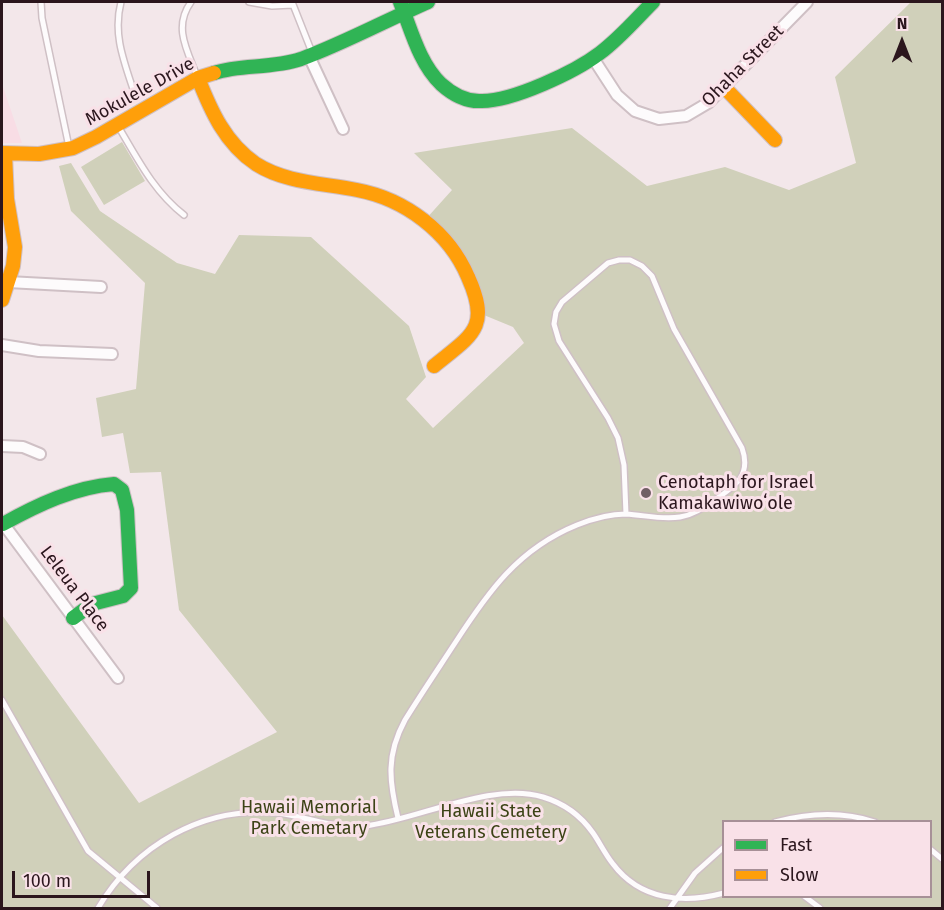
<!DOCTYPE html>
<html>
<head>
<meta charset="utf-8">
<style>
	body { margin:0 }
	#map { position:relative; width:944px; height:910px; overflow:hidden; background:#f3e7ea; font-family:"Fira Sans",sans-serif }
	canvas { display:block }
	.frame { position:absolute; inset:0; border:3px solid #2b161d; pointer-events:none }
	.legend { position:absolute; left:722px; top:820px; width:210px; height:78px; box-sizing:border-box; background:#f9e1e8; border:2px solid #a79097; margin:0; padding:8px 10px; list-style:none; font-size:18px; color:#2b161d }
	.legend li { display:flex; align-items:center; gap:12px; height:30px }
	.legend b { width:30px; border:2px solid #a79097 }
	.north { position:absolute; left:872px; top:12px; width:60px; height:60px; -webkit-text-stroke:4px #f9e1e8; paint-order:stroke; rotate:0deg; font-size:16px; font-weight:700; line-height:24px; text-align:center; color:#2b161d }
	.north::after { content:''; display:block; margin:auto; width:21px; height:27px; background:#2b161d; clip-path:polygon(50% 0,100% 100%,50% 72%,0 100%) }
	.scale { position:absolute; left:12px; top:871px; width:138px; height:27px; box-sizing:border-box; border:3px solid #2b161d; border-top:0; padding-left:8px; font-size:18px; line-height:21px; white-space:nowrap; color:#2b161d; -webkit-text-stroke:4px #f9e1e8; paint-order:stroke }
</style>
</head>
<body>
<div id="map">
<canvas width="944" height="910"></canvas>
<div class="frame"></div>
<ul class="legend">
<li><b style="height:8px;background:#30b455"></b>Fast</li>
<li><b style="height:8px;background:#ff9f0a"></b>Slow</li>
</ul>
<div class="north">N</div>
<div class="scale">100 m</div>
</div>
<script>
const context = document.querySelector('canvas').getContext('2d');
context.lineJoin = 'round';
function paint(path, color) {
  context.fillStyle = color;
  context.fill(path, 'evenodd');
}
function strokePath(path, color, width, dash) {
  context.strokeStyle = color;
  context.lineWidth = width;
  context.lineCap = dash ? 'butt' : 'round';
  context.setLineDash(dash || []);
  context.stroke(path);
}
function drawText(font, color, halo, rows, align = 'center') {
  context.font = font + ' "Fira Sans",sans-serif';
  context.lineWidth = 6;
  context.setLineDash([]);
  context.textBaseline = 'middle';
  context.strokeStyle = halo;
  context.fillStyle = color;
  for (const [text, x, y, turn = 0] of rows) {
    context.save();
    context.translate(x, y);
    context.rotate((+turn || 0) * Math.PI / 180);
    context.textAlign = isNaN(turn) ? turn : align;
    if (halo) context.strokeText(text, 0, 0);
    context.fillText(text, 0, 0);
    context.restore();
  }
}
const built = new Path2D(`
	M2,84L22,143H2Z`);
const green = new Path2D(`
	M911,2H942V908H2V615L139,803L277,732L179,610L161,472L130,473L123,433L102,437L96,398L136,389L145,283L71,211L59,166L71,163L100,211L177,263L215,274L239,235L311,237L409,326L426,377L406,399L433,428L524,343L513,327L479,313L454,246L425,220L452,190L414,153L572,128L647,186L725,167L789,190L856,163L835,77ZM724,822H930V896H724Z
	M122,142L145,181L104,205L81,167Z`);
const lane = new Path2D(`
	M41,2L42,18L69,147
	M121,2C113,33 123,59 133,89
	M191,2C173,27 187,50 197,76
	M249,2L272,6L293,5
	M292,2L311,50
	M118,126C137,158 154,192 184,215
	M2,700L88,851L157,908
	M398,818C389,781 386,755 405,720C421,694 438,669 455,643C488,592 518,549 577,525C592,519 609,514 626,514C644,515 662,520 680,517C693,515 703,508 713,501C734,487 752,476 742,448L674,329L652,276L642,266L630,260H619L608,263L562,302L556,312L554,324L559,341L608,418L618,438L624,465L626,514
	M775,822C808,813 842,811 875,822
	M930,849L942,859
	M804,896L820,908
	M98,908C135,846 202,806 276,813C307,816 334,830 365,826C418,820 491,781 543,797C563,803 581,816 593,833C600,843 605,854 613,864C640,900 683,904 724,893
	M670,908L695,873L724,847`);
const street = new Path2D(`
	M309,56L343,129
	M593,58L617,95L635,111L659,119L686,116L708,103L807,2
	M8,282L101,287
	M2,345L39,351L112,354
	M2,446L23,447L40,454
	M2,522L118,678`);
const fast = new Path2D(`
	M400,2C411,29 419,63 441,84C452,94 467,102 482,101C513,101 575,72 600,53C620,38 636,19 653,2
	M214,73C241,64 271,69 301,59C342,44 387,20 428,2
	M3,524C37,505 75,487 114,484L122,490L127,510L131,588L123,596L92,604L73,618`);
const slow = new Path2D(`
	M198,78C211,111 225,143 256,164C286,183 323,183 357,190C405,199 449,232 468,277C491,328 472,335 434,366
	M724,87L775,140
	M2,153L39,154L73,148L96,137L198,78L214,73
	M2,300L13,266L15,247L7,199L5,154`);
const markers = [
	[646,493,6,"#715f65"]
];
const streetNames = [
	["Ohaha Street",743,66,-45],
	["Mokulele Drive",140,92,-29],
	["Leleua Place",74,589,53]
];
const poiNames = [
	["Cenotaph for Israel",658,483],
	["Kamakawiwoʻole",658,504]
];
const parkNames = [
	["Hawaii Memorial",309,808],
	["Park Cemetary",309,829],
	["Hawaii State",491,812],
	["Veterans Cemetery",491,833]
];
paint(built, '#f8dde5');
paint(green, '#d0d0ba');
strokePath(lane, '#cfc0c5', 8);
strokePath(street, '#cfc0c5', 14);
strokePath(fast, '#cfc0c5', 16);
strokePath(slow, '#cfc0c5', 16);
strokePath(lane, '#fdfbfc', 5);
strokePath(street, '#fdfbfc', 10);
strokePath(fast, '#30b455', 14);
strokePath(slow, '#ff9f0a', 14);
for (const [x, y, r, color] of markers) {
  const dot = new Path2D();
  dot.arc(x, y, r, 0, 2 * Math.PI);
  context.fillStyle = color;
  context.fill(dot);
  strokePath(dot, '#f9e1e8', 2);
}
drawText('18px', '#2b161d', '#f9e1e8', streetNames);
drawText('18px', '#2b161d', '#f9e1e8', poiNames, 'left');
drawText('18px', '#3c4316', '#f9e1e8', parkNames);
</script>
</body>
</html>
